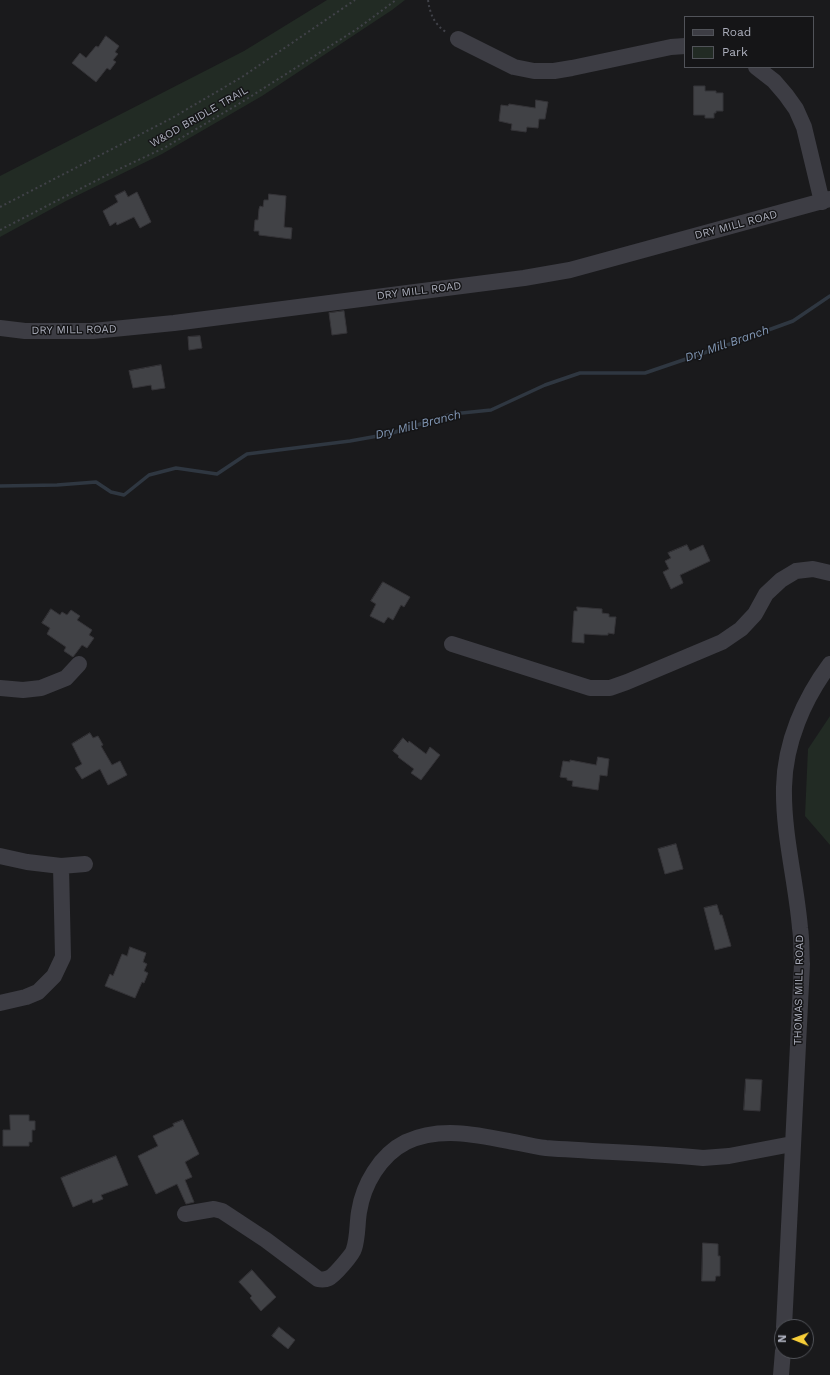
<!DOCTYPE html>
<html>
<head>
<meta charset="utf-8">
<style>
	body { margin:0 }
	#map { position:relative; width:830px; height:1375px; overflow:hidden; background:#1a1a1c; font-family:"Work Sans",sans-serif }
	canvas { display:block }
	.legend { position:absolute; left:684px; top:16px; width:130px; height:52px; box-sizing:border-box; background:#151517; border:1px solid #515359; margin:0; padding:5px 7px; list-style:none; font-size:12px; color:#acafbc }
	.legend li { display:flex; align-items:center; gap:8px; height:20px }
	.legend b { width:20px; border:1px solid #515359 }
	.north { position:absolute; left:774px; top:1319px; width:40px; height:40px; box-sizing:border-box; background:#151517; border:1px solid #515359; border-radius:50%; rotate:271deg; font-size:11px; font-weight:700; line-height:16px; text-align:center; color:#acafbc }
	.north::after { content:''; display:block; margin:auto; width:14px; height:18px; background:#f7ce38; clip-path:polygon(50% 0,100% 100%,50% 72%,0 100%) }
</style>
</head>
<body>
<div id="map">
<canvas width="830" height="1375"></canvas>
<ul class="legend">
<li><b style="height:5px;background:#3d3d44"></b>Road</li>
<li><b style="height:11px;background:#222b24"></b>Park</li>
</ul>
<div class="north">N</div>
</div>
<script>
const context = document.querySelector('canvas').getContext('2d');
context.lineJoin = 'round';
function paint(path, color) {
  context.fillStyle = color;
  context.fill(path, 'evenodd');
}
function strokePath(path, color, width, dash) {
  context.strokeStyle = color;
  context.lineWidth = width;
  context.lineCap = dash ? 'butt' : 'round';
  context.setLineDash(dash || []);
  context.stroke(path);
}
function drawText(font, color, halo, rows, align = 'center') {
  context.font = font + ' "Work Sans",sans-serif';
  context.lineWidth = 3;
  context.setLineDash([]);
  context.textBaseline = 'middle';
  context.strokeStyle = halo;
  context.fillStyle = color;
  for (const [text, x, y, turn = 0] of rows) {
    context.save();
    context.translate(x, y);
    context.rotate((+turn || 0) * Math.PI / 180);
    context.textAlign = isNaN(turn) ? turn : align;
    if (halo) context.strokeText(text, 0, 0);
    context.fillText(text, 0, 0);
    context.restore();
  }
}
const green = new Path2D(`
	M327,0H405L392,10L262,96L162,154L66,201L0,237V176L244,51Z
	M830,716V845L805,816L808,749Z`);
const stream = new Path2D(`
	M0,486L57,485L96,482L111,492L124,495L149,475L176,468L217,474L247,454L350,441L389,434L452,414L491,410L545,385L580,373H645L730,344L793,321L830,296`);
const building = new Path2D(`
	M106,36L119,46L115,52L118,54L113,60L116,62L110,70L107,68L96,82L72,63L80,53L86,58L96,46L98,47Z
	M694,86H705V91H716V93H723V111H716V113H714V118H705V115H694Z
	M536,100L548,102L545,119H539L538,128L527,127L526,132L511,130L512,124L499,121L501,105L508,106L509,104L535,108Z
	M125,191L128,197L137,192L151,222L140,228L134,217L117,225L116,222L110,226L103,211L118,202L115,196Z
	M269,194L286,196L284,227L292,228L291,239L259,235V231H254L255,220H258L259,209L260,206L263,207L264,200H268Z
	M344,311L347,333L332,335L329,313Z
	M200,336L202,348L189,350L188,337Z
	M161,365L165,388L152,390L151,385L133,388L129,371Z
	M687,545L690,551L703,545L710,561L680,575L683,583L671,589L663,572L669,569L665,561L671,558L668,553Z
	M383,582L410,597L404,607L401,605L393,620L388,617L384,623L370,616L376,604L371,601Z
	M577,607L602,609V613L609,614V617H616L614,634L608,633V635H601L584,634V643L572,642L574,611H577Z
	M51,609L60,615L62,612L67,615L71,610L80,616L77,620L92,630L89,635L94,638L87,648L82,645L73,657L64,651L66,647L47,634L50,628L42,623Z
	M90,733L93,738L98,736L103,745L101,746L112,765L120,761L127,775L108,785L100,769L82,779L75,768L82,764L72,744Z
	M403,738L408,743L409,741L426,754L430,747L440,755L421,780L411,773L414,769L398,757L399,756L393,751Z
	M598,757L609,759L607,776L600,775L598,790L572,786L573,781L567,780V778L560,777L563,761L570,762V760L596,765Z
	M676,844L683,869L665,874L658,849Z
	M717,905L720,915H722L731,946L715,950L704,908Z
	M130,947L146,953L143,962L147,964L144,971L148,973L144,983L142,982L135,998L105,986L110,974L113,976L122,954L127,956Z
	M746,1079L762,1080L760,1111L744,1110Z
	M10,1115H29V1121H35V1130H32V1142H29V1146H3V1130H10Z
	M183,1120L199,1154L185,1162L192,1177L185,1180L194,1202L186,1204L177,1184L156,1194L138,1156L158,1146L153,1136L174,1126L173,1124Z
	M116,1156L128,1185L101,1195L103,1199L93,1203L92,1199L73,1207L61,1178Z
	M703,1243L718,1244V1256H720V1276H716L715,1281H702Z
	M252,1270L276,1297L261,1311L250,1298L252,1296L239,1282Z
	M279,1327L295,1340L288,1349L272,1336Z`);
const path = new Path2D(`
	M428,0C430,14 434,24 446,32
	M0,207L172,118L242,77L355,0
	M0,230L115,171L164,148L242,102L357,29L396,0`);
const minor = new Path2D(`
	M458,39L514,67L534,71H554L572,68L671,47L685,46
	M756,67L774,81L786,95L796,109L804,127L822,202
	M0,328L25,331H93L174,323L524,278L570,270L830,199
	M452,644L590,688H610L627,682L722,642L741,629L755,614L766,594L781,580L796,571L813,569L830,573
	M0,688L23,690L41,688L66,678L79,664
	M0,856L27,862L61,866L85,864
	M0,1003L26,997L38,992L54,976L63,957L61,866
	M185,1214L214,1209L222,1211L266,1240L318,1279C322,1280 325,1280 329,1278C334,1276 353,1254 354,1249C358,1237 357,1224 359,1212C363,1185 380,1155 406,1142C442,1125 483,1136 519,1143C528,1145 537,1147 546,1148C599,1152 651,1153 703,1158L729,1156L792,1144
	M784,1327L802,964C801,952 802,940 800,928C796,881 783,834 784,787C785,742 804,699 830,664
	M781,1375L783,1351`);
const streetNames = [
	["W&OD BRIDLE TRAIL",199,117,-30],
	["DRY MILL ROAD",736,225,-15],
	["DRY MILL ROAD",419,291,-7],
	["DRY MILL ROAD",74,330,-1],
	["THOMAS MILL ROAD",799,990,-89]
];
const waterNames = [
	["Dry Mill Branch",727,344,-19],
	["Dry Mill Branch",418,425,-14]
];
paint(green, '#222b24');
strokePath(stream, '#2f3741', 3.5);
paint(building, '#414246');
strokePath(building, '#353438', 1);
strokePath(path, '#414249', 2, [2, 3]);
strokePath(minor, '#3d3d44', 16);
drawText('11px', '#acafbc', '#151517', streetNames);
drawText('italic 12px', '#8399b7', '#151517', waterNames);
</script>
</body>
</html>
